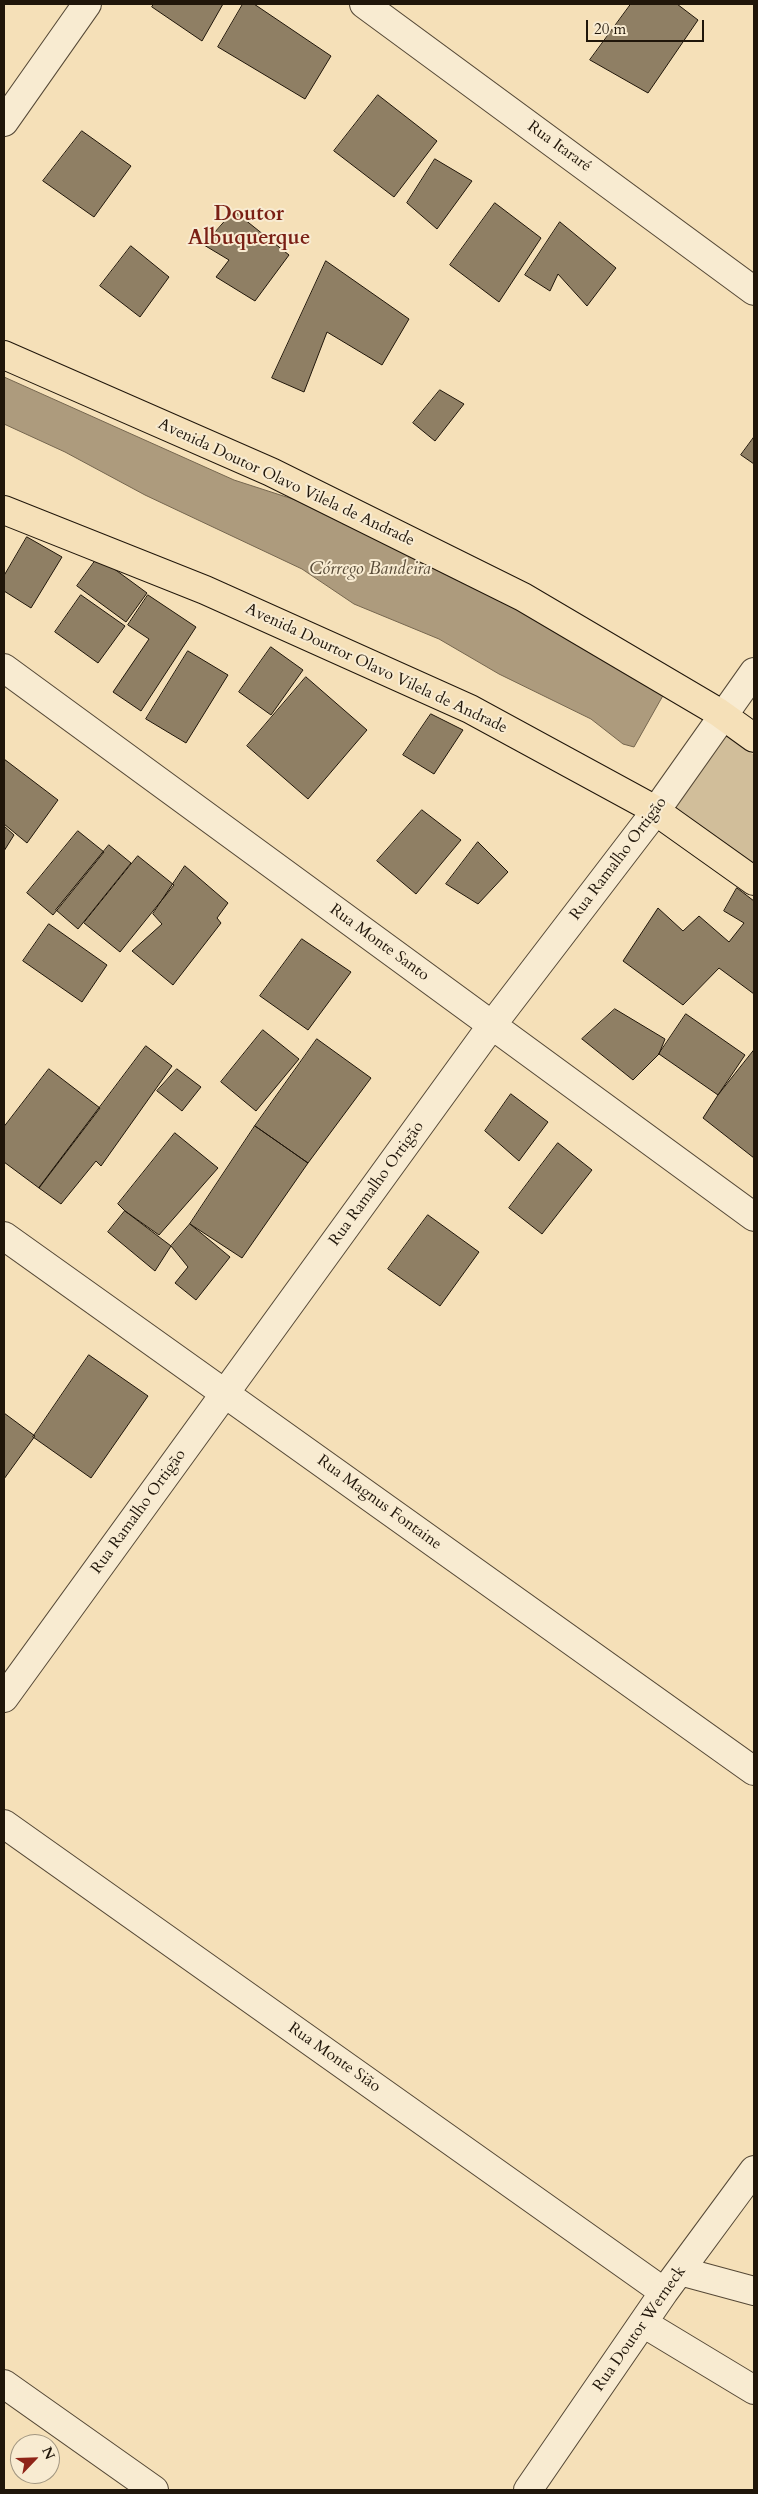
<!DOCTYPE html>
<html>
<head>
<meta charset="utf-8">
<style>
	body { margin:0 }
	#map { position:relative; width:758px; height:2494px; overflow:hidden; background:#f5e0b8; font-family:Cardo,serif }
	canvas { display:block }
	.frame { position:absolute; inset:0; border:5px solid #20160a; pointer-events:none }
	.north { position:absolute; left:10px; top:2434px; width:50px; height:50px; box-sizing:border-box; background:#f8ebd1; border:1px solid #a29681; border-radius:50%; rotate:66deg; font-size:14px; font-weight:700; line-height:20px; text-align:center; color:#20160a }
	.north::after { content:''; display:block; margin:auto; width:18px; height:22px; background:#8f2418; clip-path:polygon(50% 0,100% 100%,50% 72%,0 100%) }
	.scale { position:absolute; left:586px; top:20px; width:118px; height:22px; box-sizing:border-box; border:2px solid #20160a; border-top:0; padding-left:6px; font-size:15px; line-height:18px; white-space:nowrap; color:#20160a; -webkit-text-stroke:4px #f8ebd1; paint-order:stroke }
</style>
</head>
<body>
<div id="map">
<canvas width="758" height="2494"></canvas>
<div class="frame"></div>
<div class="north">N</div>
<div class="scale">20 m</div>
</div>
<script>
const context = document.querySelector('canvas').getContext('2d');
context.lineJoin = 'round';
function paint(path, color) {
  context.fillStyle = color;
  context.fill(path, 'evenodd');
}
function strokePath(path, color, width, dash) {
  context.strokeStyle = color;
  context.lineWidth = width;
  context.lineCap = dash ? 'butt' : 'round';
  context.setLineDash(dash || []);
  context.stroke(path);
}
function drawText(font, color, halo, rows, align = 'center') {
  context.font = font + ' Cardo,serif';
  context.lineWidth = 4;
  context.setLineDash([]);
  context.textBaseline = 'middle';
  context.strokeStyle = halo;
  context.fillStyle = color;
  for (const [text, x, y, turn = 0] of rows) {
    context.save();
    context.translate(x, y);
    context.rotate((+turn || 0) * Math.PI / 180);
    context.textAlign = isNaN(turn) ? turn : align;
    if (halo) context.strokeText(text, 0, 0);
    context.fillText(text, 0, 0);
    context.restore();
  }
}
const green = new Path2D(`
	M721,732L754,755V866L666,809Z`);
const water = new Path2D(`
	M4,377L234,480L339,514L507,600L665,692L634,747L623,744L591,719L499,674L439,639L354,604L302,569L145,495L65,452L4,424Z`);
const building = new Path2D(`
	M154,4H223L202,41L152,7Z
	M243,4H254L331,56L305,99L218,47Z
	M631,4H677L698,20L648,93L590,60Z
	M378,95L437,141L394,197L334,151Z
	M82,131L131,166L94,217L43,181Z
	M435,159L472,181L437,229L407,203Z
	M495,203L541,238L499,302L450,265Z
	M234,211L289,255L255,301L216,277L229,260L204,245Z
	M560,222L616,268L587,306L558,274L550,291L525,275Z
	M131,246L169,277L140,317L100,286Z
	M326,261L409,319L382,365L327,332L304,392L272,378Z
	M440,390L464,404L435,441L413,423Z
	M754,437V464L741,455Z
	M27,537L62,557L31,608L4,591V576Z
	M98,557L147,593L126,622L77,586Z
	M81,595L125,626L98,663L55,632Z
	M148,595L196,627L141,711L113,692L149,639L128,625Z
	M271,647L303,670L271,715L239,692Z
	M188,651L228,675L186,743L146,719Z
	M306,677L367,730L308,799L247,746Z
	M431,714L463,730L434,774L403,755Z
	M4,759L58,800L27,843L4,824Z
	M422,810L461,840L416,894L377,861Z
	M4,826L14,835L4,851Z
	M78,831L104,852L53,915L27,893Z
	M478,842L508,872L478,904L446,884Z
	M109,845L131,863L78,929L56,910Z
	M138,856L174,885L120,952L84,923Z
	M185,866L228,903L217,918L221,923L173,985L132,951L162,924L153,914Z
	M737,888L754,901V994L719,968L683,1005L623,961L658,908L683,931L699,916L729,942L744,923L724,911Z
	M49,924L107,965L82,1002L23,961Z
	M302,939L351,972L308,1030L260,996Z
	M615,1009L665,1039L659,1054L633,1080L582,1039Z
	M686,1014L745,1055L718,1095L659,1054Z
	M263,1030L299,1059L256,1111L221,1082Z
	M317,1039L371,1078L308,1163L255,1126Z
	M146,1046L172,1066L101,1166L96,1161L61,1204L39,1188Z
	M754,1050V1158L703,1118L718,1095Z
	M49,1069L100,1108L39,1188L4,1162V1127Z
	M177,1069L201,1087L182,1111L157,1091Z
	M511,1094L548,1122L519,1161L485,1131Z
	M255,1126L308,1163L242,1258L190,1224Z
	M175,1133L218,1168L159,1235L125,1211L118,1204Z
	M558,1143L592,1170L542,1234L509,1208Z
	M125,1211L171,1246L155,1271L108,1232Z
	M428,1215L479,1252L440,1306L388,1269Z
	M190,1224L230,1257L196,1300L175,1283L188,1267L171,1246Z
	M89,1355L148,1396L91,1478L33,1437Z
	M4,1413L35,1436L4,1479Z`);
const minor = new Path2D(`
	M364,4L754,291
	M4,122L87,4
	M4,668L754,1217
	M4,1236L754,1771
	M4,1698L492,1025L655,812L754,672
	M4,1824L664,2292
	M680,2271L754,2291
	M643,2323L754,2390
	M4,2384L154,2490
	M528,2490L664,2292L754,2170`);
const major = new Path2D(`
	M4,355L271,472L523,597L718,712L754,738
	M4,510L205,590L470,709L650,807L754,881`);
const streetNames = [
	["Rua Itararé",559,147,36],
	["Avenida Doutor Olavo Vilela de Andrade",286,483,25],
	["Avenida Dourtor Olavo Vilela de Andrade",376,669,25],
	["Rua Ramalho Ortigão",619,859,-53],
	["Rua Monte Santo",379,943,36],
	["Rua Ramalho Ortigão",377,1184,-54],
	["Rua Magnus Fontaine",379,1503,36],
	["Rua Ramalho Ortigão",139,1512,-54],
	["Rua Monte Sião",334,2058,35],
	["Rua Doutor Werneck",640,2329,-55]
];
const waterNames = [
	["Córrego Bandeira",370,570]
];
const districtNames = [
	["Doutor",249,215],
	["Albuquerque",249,239]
];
paint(green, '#d1be9a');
paint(water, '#ad9b7d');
strokePath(water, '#75664f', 1);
paint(building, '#8f7f64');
strokePath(building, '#20160a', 1);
strokePath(minor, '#554836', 30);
strokePath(major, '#20160a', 30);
strokePath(minor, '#f8ebd1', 28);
strokePath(major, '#f5e0b8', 28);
drawText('16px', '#20160a', '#f8ebd1', streetNames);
drawText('italic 18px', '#584b38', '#f8ebd1', waterNames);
drawText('bold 21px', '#7a1f14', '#f8ebd1', districtNames);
</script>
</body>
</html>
